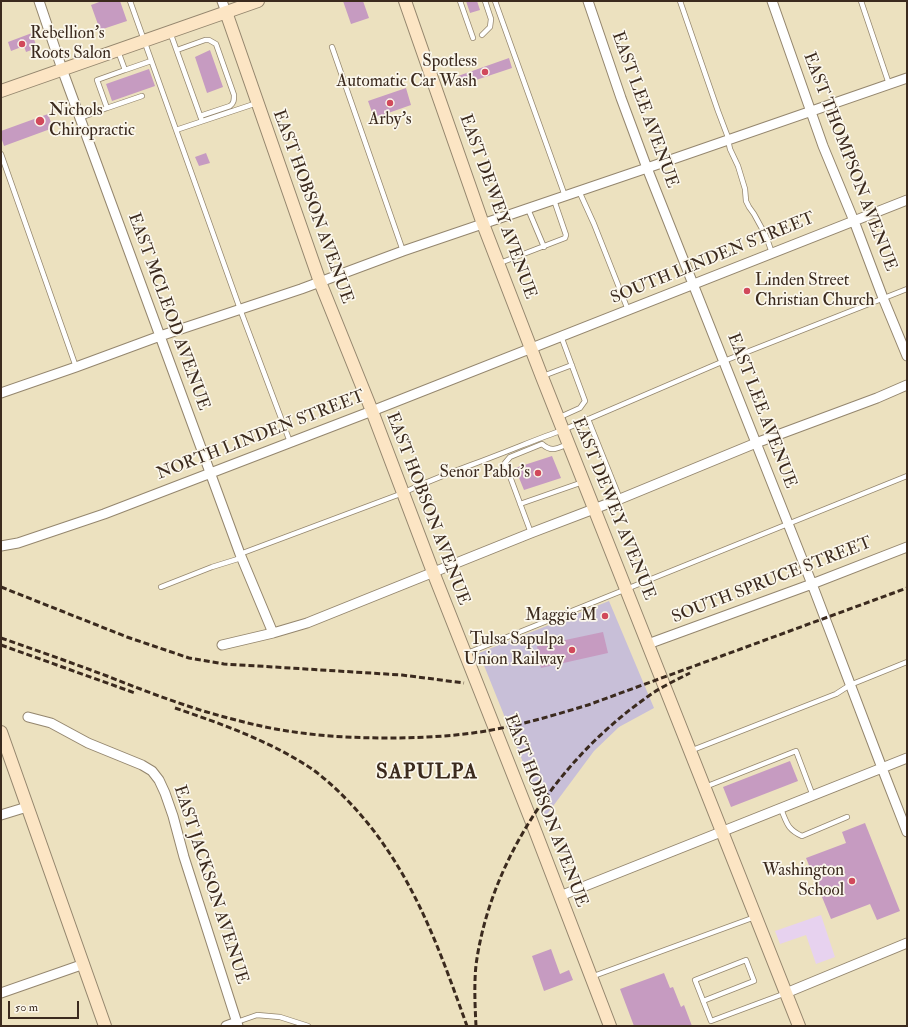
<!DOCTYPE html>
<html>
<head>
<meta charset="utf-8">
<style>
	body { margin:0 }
	#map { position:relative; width:908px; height:1027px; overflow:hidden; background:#ece1bf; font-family:"IM FELL Double Pica",serif }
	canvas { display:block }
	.frame { position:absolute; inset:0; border:2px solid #3b2a1e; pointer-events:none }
	.scale { position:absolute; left:8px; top:1001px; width:71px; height:18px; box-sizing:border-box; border:2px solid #3b2a1e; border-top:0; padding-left:5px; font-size:12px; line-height:14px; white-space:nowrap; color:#3b2a1e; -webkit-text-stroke:3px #fbf7ec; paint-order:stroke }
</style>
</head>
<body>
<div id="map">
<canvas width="908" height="1027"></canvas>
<div class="frame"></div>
<div class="scale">50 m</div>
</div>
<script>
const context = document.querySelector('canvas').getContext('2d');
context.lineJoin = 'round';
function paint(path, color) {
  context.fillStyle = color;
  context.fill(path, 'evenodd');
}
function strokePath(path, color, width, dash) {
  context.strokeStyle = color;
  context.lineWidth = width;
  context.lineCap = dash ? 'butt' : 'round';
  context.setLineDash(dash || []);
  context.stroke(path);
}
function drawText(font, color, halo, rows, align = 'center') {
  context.font = font + ' "IM FELL Double Pica",serif';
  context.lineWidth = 3.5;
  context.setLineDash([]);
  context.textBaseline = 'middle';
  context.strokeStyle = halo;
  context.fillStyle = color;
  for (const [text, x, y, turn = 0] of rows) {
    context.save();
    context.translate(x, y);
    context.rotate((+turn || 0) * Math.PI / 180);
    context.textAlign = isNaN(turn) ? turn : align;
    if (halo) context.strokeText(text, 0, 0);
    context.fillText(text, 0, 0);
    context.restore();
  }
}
const built = new Path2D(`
	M821,915L835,957L816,964L806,935L780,944L775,931Z`);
const industrial = new Path2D(`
	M609,601L654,708L619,727L594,751L545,817L479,653Z`);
const building = new Path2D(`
	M102,1H120L127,21L100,30L91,5Z
	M343,1H363L369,18L351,24Z
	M466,1H477L480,10L470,13Z
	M32,33L37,48L26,52L24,46L11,51L8,42Z
	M210,50L223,87L207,93L195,57Z
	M509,58L512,68L461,85L458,76Z
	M149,69L155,86L112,101L106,84Z
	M406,88L411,105L374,118L368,101Z
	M48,114L53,128L4,146L1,137V131Z
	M206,153L210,163L199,166L195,157Z
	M552,456L561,478L524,490L515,468Z
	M603,632L608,653L541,668L537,646Z
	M790,761L798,781L731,807L723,787Z
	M865,823L900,911L877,920L870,904L831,919L806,858L846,843L842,832Z
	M551,949L560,974L569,970L573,980L544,991L532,956Z
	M664,973L670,988L673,987L681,1007L684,1005L692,1026H634L620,989Z`);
const lane = new Path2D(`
	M130,1L240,309L290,442
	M460,1L473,38
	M495,1L565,196
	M680,1L718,111L729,140
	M861,1L889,84
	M170,32L202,121
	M482,35L490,27L491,19L485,1
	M332,47L403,251
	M177,50L205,40H209L216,44L234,95C234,100 234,103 230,106L200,116
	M125,70L151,61
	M107,108L142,96
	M80,118L107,108L97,80L125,70L118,51
	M176,130L257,103
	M728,140L730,149L738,166L745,189L746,201L749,207L754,214L766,236L772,253
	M1,154L76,367
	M579,191L594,224L628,310
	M528,209L544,247
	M500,263L565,238L566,235L554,200
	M543,376L572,365
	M560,417L580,408L585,401L561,336
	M588,419L620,499
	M520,504L583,482
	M531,533L505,463L510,457L542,444C552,453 558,448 568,444
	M240,554L403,493C434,478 467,467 500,454C521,446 542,437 563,430L724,361L907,289
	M161,587L212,567L241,558
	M465,654L907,476
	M690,751L836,694L850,685L907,662
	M705,787L796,751L813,796
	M781,809C787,823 787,829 802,836L847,817
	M591,977L755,917
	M703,1001L754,981L746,960L695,980L711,1021L786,993
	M237,1022L257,1015L280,1017L308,1026`);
const street = new Path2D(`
	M39,1L62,69L240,554L273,633
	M222,1L226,12
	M588,1L621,98L647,168L812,584L882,768L907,832
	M772,1L823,146L854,221L883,298L907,356
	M1,393L76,367L160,336L301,289L403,251L647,168L907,78
	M1,546L18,543L104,514L372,411L907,200
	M648,644L812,584L907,547
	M222,645L273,633L307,623L531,533L620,499L756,443L877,398L907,385
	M28,717L51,723L88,743L142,765L152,771L159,780L165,793L173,816L184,857L238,1026
	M1,815L27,807
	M560,896L907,758
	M1,993L84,964
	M786,993L907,943
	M226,1026L237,1022`);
const secondary = new Path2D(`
	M405,1L483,224L542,377L799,1026
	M226,12L320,282L372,411L433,572L531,820L610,1026
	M1,91L258,1
	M1,732L105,1026`);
const rail = new Path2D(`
	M1,587L127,637L189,658L224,664L258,666L402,675L464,683
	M1,638C36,650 72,663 107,676C150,693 194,710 240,721C289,734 337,738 388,738C424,738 461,736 497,729C528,723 558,714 588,705L907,588
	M1,645L135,693
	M175,708C222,724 270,741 312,769C334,785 353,805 370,826C418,887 441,954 467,1026
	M476,1026C475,1006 474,985 476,965C490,861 558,761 643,700C657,689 674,681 690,673`);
const markers = [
	[22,44,4,"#d1495b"],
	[485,72,4,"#d1495b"],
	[390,103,4,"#d1495b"],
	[40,121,5,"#d1495b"],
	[747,291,4,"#d1495b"],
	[538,473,4,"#d1495b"],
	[605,616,4,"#d1495b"],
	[572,650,4,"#d1495b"],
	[852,881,4,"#d1495b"]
];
const poiNames = [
	["Rebellion's",30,34,"left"],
	["Roots Salon",30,54,"left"],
	["Spotless",477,62],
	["Automatic Car Wash",477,82],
	["Nichols",49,111,"left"],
	["Chiropractic",49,131,"left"],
	["Arby's",390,120,"center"],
	["Linden Street",755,281,"left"],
	["Christian Church",755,301,"left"],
	["Senor Pablo's",530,473],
	["Maggie M",597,616],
	["Tulsa Sapulpa",564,640],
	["Union Railway",564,660],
	["Washington",844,871],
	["School",844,891]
];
const streetNames = [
	["EAST LEE AVENUE",644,110,70],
	["EAST THOMPSON AVENUE",849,162,69],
	["EAST HOBSON AVENUE",312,207,70],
	["EAST DEWEY AVENUE",497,207,70],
	["SOUTH LINDEN STREET",713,259,-22],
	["EAST MCLEOD AVENUE",168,312,70],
	["EAST LEE AVENUE",761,411,69],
	["NORTH LINDEN STREET",261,436,-21],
	["EAST HOBSON AVENUE",427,509,69],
	["EAST DEWEY AVENUE",613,509,68],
	["SOUTH SPRUCE STREET",772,581,-21],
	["EAST HOBSON AVENUE",545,811,69],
	["EAST JACKSON AVENUE",210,885,72]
];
const districtNames = [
	["SAPULPA",427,773]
];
paint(built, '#e7d2ef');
paint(industrial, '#c8bfd8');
paint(building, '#c69bc1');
strokePath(lane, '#94866e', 6);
strokePath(street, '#94866e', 11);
strokePath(secondary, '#94866e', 14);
strokePath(lane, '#fff', 4.5);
strokePath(street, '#fff', 9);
strokePath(secondary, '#fce5c4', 12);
strokePath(rail, '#3b2a1e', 3, [6, 3]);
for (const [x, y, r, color] of markers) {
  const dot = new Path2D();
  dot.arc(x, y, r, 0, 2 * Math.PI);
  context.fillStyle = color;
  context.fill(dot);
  strokePath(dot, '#fbf7ec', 1.5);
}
drawText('17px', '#3b2a1e', '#fbf7ec', poiNames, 'right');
drawText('17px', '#3b2a1e', '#fbf7ec', streetNames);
context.letterSpacing = '1px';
drawText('bold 21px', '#3b2a1e', '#fbf7ec', districtNames);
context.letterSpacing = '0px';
</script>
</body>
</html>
